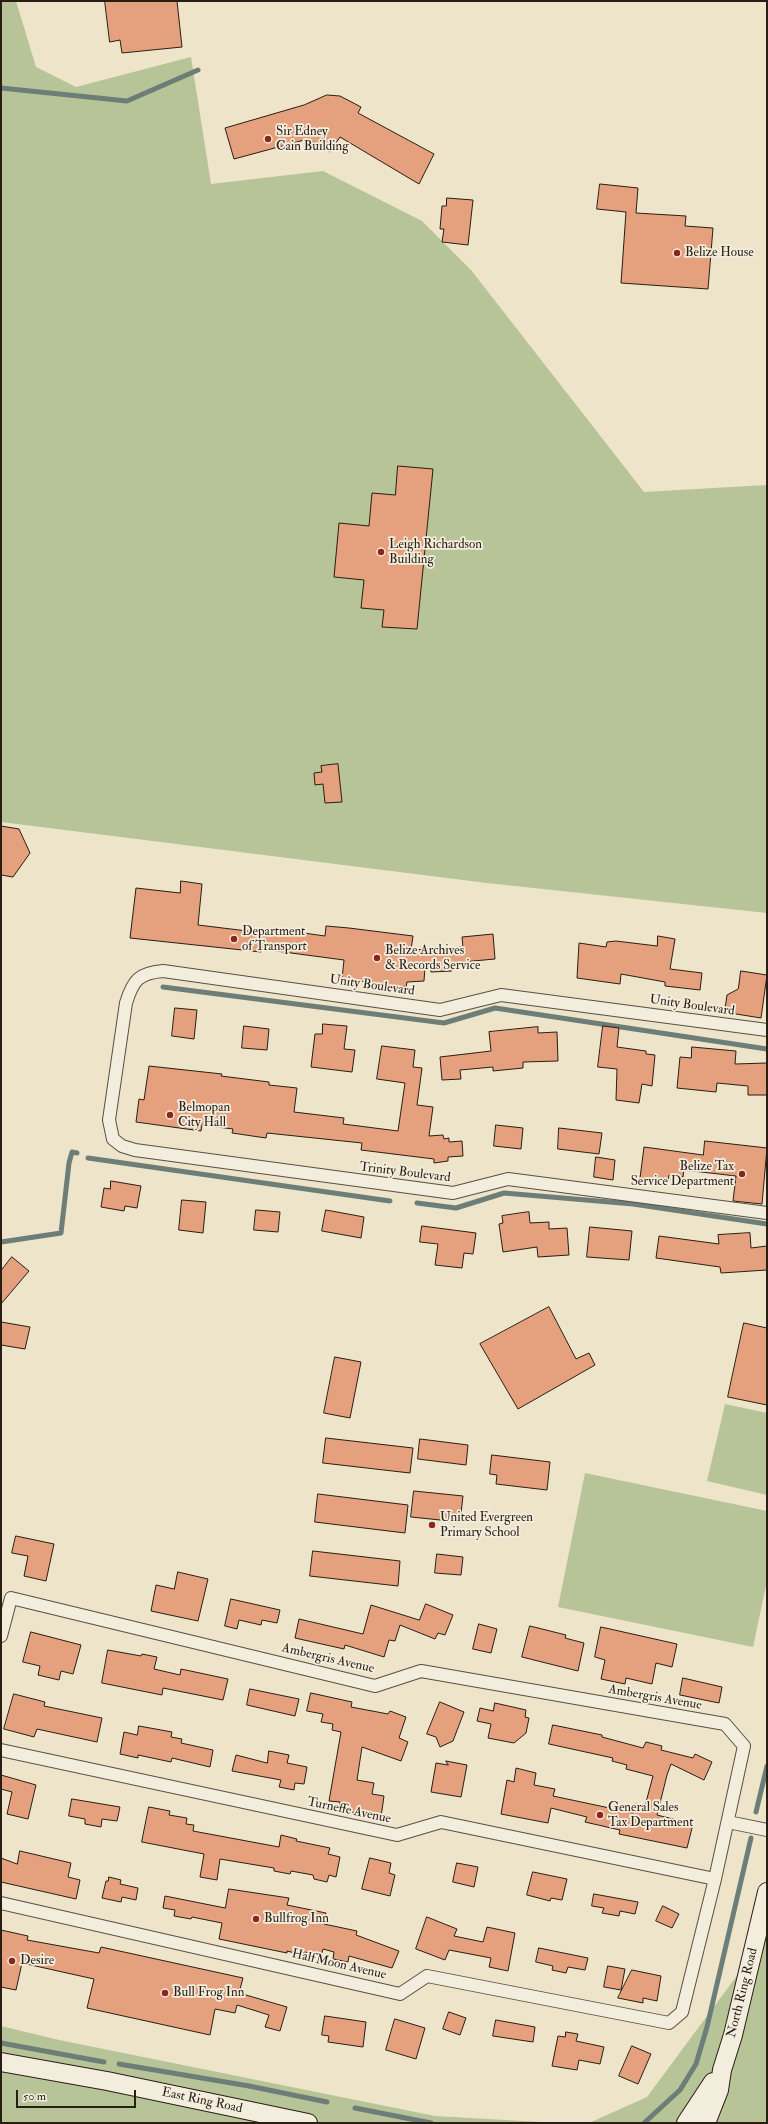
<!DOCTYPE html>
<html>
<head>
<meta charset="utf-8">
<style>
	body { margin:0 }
	#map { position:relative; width:768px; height:2124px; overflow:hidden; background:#ede4ca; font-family:"IM FELL Double Pica",serif }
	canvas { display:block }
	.frame { position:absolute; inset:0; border:2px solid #291d14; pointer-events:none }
	.scale { position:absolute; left:16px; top:2090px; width:120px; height:18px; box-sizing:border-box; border:2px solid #291d14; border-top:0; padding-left:5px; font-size:12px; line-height:14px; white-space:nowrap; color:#291d14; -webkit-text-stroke:3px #f3eddd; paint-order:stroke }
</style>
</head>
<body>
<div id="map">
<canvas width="768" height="2124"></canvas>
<div class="frame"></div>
<div class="scale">50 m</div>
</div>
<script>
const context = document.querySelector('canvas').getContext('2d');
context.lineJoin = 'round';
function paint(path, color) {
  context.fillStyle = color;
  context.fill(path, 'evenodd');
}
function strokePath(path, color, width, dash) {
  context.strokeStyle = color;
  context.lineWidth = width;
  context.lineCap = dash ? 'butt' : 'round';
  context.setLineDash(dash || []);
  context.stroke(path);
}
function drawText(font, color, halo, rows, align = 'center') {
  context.font = font + ' "IM FELL Double Pica",serif';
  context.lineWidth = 3.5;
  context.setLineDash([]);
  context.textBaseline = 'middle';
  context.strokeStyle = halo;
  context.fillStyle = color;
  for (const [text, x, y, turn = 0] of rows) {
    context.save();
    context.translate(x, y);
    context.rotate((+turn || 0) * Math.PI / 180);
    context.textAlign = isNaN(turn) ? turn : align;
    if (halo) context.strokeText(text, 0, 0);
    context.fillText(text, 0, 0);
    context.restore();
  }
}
const green = new Path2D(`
	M1,1H16L36,67L76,87L191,57L211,184L323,171L422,221L471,270L644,492L767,485V913L487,883L1,822Z
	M725,1404L767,1413V1495L707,1481Z
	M585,1473L767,1511V1581L753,1647L558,1607Z
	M767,1935V2123H589L647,2097Z
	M1,2026L59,2040L435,2116L559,2123H1Z`);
const stream = new Path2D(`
	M1,88L127,101L198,70
	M163,987L444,1023L495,1008L767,1049
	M88,1158L390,1201
	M417,1203L456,1208L504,1193L633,1204L767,1224
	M1,1242L61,1233L69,1163L72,1152L77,1153
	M756,1812L767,1766
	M1,2043L104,2062
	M119,2064L249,2086L327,2102
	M355,2108L431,2123
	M644,2123L680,2090L696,2064L707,2027L751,1838`);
const building = new Path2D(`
	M105,1H177L182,47L122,53L120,40L110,42Z
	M327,95L340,96L361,107L358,113L434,154L419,184L340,137L330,152L308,139L234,159L225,128L304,105Z
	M600,184L638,188L636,213L686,216L685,226L713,228L708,289L621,283L626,212L597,209Z
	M447,198L473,200L468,245L442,242L444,229H440L442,206H446Z
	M398,466L433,469L417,629L382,627L384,610L361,608L364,580L334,577L339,523L369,526L372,493L395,495Z
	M338,764L342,802L325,803L323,784L315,785L314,773L322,772L321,766Z
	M1,826L19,829L30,853L13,877L1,875Z
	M181,881L202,884L198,925L272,934L273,932L282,933V930L325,936L326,926L349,928L413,936L411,950L463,947L462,937L493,934L495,959L451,963L452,971L431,972L430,967H425L424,981L407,982L406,987L342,979L344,960L261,949V952L130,938L136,888L180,893Z
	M658,936L675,939L670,969L702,973L700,990L665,986V982L621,974L620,984L577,978L579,943L606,947L607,942L616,941L657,946Z
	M741,971L767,975L761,1018L730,1013L731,1010L725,1009L727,995L738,989Z
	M175,1008L197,1010L194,1039L172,1036Z
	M323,1024L347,1026L344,1049L355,1050L352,1072L311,1067L315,1034H322Z
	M244,1026L269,1029L267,1050L242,1048Z
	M603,1026L619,1028L617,1047L646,1051V1054L655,1055L652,1086L642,1084L639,1103L616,1100L617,1069L598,1067Z
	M538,1027V1033L557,1032L558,1061L523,1062V1068L493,1071V1067L460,1070L461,1079L442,1080L440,1057L491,1051L489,1032Z
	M382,1046L415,1050L413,1067L422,1068L417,1105L433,1107L429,1136L443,1135L444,1139L449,1138V1142L462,1141L463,1156L448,1157V1161L434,1163V1159L361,1150L362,1143L267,1133L266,1138L232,1133L233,1129L202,1125L201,1131L136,1122L139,1099L144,1100L149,1066L222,1074L221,1076L269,1082V1085L297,1088L294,1112L344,1118L343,1124L398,1131L405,1083L377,1079Z
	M692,1047L736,1051L735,1064L767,1063V1095H748V1086L717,1083L716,1092L677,1088L680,1057L691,1058Z
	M496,1125L523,1128L521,1149L494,1146Z
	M559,1128L602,1133L599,1154L558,1149Z
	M705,1141L767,1148L762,1204L733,1201L736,1176L684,1170L683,1177L669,1175L668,1182L640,1178L644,1147L703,1155Z
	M596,1157L615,1160L613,1180L594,1177Z
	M111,1181L141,1186L137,1208L125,1206L124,1211L101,1207L104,1188L110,1189Z
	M182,1200L206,1202L203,1233L179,1230Z
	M256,1210L280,1212L278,1232L254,1230Z
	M326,1210L364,1217L361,1238L322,1231Z
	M529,1212L530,1223L549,1222V1229L567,1228L569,1255L538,1257L537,1247L503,1252L499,1224L503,1223L502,1216Z
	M422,1226L476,1233L473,1254L464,1253L462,1268L435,1265L438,1244L420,1242Z
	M590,1227L632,1231L629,1260L587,1257Z
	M750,1233L751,1248L767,1246V1270L721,1273L720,1267L656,1258L659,1236L719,1244L718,1235Z
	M12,1257L29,1271L1,1304V1271Z
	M549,1307L576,1359L589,1353L595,1365L518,1409L480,1344Z
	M1,1322L30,1327L25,1349L1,1345Z
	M744,1323L767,1328V1405L728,1397Z
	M335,1357L361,1362L350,1418L324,1413Z
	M326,1438L413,1448L410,1473L323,1463Z
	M420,1439L468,1445L466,1465L418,1459Z
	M492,1455L550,1462L547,1490L496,1484L497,1475L490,1474Z
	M414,1491L463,1496L460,1522L411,1517Z
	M318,1494L408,1505L405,1533L315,1522Z
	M16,1536L54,1544L46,1581L24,1576L28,1556L12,1553Z
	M313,1551L400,1561L398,1586L310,1576Z
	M437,1554L463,1557L461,1575L435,1573Z
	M178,1572L208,1579L198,1621L151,1611L156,1585L174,1589Z
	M231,1599L280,1610L277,1623L262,1620L261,1625L239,1620L237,1629L225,1626Z
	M426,1604L453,1615L445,1635L438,1633L435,1639L400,1625L395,1641L389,1640L384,1657L345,1645L344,1649L295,1638L299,1619L363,1634L371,1605L419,1620Z
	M479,1624L497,1629L491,1653L473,1649Z
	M530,1626L566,1635L565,1638L584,1643L578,1671L522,1657Z
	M601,1627L677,1644L672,1667L656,1663L652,1684L626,1678L625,1684L601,1679L605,1660L595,1657Z
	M31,1632L81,1645L73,1674L61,1671L59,1680L38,1675L40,1666L23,1662Z
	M108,1650L141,1656L142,1654L157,1657L154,1669L180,1675L181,1669L228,1679L223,1700L163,1688L162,1695L102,1683Z
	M683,1678L722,1687L719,1703L680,1695Z
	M250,1689L299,1699L295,1716L247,1705Z
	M311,1693L352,1702L351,1707L388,1714L390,1711L406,1717L399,1738L408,1742L401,1761L362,1747L357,1780L374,1783L372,1794L384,1796L381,1817L339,1810L340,1802L329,1801L341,1732L332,1730L333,1724L321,1722L323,1714L307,1711Z
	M14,1694L45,1702L44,1706L102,1718L97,1742L37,1729L34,1737L4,1729Z
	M440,1702L464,1712L453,1741L440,1747L436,1737L427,1734Z
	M495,1703L526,1710L525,1717L529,1718L526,1733L514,1743L488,1738L491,1724L477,1721L480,1708L493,1711Z
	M553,1725L602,1735V1737L643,1748L646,1742L662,1746L661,1750L693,1758L695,1754L712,1762L704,1780L671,1764L667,1775L657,1815L693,1824L687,1848L619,1834L620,1830L585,1822L587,1817L551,1808L548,1823L501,1814L507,1780L514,1782L516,1768L536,1773L534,1785L555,1789L553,1796L633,1813L635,1804L645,1806L653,1776L626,1769L627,1765L612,1761L613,1758L549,1744Z
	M139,1726L172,1732L171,1737L182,1739L181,1743L213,1750L210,1767L172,1758L171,1762L138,1755V1758L120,1754L124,1732L137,1735Z
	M269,1751L289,1755L287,1763L307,1767L304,1784L295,1783L294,1790L279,1787L281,1780L232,1771L236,1755L267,1763Z
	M446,1761L467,1765L461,1797L431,1792L436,1763L448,1765Z
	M1,1775L36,1785L28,1819L7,1814L12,1792L1,1789Z
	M72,1799L120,1807L117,1821L102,1819L101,1827L85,1824V1819L69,1816Z
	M149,1807L170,1811L169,1815L187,1818L186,1824L194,1825L193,1831L279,1847L281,1835L297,1839L296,1841L330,1848L328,1854L340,1857L336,1877L329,1875L327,1882L314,1879L313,1875L291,1871L290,1874L274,1871V1868L220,1859L217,1880L200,1877L204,1854L142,1842Z
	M20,1851L71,1863L68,1877L80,1880L76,1899L1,1882V1858L17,1864Z
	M370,1858L391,1863L389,1873L395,1875L390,1896L362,1889Z
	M457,1863L478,1867L474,1887L453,1882Z
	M533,1872L567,1879L562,1900L551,1898L550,1901L527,1895Z
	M109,1877L121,1880L120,1884L138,1888L136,1900L122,1897L121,1902L102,1898L106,1881H108Z
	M229,1889L289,1898L287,1905L326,1913L324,1924L357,1931L356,1935L399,1951L392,1968L349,1956L348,1962L333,1959L334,1952L323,1949L321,1956L304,1952L303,1955L287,1951V1953L219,1939L222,1923L192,1917L191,1919L174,1916L175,1910L163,1908L165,1896L225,1908Z
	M594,1894L638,1902L635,1914L620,1911L619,1916L602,1913L604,1908L592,1906Z
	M663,1906L679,1914L672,1928L656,1921Z
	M427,1917L457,1929L454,1936L483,1942L487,1927L515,1933L508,1971L489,1967L491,1958L449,1950L445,1960L416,1949Z
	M1,1930L28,1936L27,1940L99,1953L101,1947L243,1978L239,1993L287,2007L280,2031L265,2027L269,2015L237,2005L235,2013L215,2009L210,2035L87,2008L94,1979L22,1963L16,1990L1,1987Z
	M539,1948L588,1958L585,1970L568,1967L566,1973L552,1970L553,1966L536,1962Z
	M608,1966L625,1969L621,1990L604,1987Z
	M632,1970L661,1976L657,2001L643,1998V2003L618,1998Z
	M449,2012L466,2018L460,2035L443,2029Z
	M325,2016L366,2022L363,2047L328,2042L329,2036L322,2035Z
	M395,2019L425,2028L416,2059L386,2050Z
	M496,2020L535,2027L533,2042L493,2036Z
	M566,2032L578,2034L576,2041L604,2047L600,2064L579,2060L577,2070L552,2066L558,2036L565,2037Z
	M632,2046L651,2054L638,2084L619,2076Z`);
const minor = new Path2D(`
	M767,1030L501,995L440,1010L163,971C139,973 133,980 126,1003L109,1120L113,1139L122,1146L135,1150L453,1193L508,1179L767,1213
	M1,1636L11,1598L375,1686L421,1671L725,1724L744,1746L715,1879L682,2012L669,2023L427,1976L400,1994L1,1903
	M1,1750L397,1835L441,1822L715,1879
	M728,1822L767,1830`);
const secondary = new Path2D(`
	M1,2062L107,2081L308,2123
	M686,2123L713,2082
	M706,2123L719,2090L722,2070L733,2035L767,1892`);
const markers = [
	[268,139,4,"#8f2418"],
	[677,253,4,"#8f2418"],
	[381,552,4,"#8f2418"],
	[234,939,4,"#8f2418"],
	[377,958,4,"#8f2418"],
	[170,1115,4,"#8f2418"],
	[742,1174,4,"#8f2418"],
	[432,1525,4,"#8f2418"],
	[600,1815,4,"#8f2418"],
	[256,1919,4,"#8f2418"],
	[12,1961,4,"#8f2418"],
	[165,1993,4,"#8f2418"]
];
const poiNames = [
	["Sir Edney",276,132],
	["Cain Building",276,147],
	["Belize House",685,253],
	["Leigh Richardson",389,545],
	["Building",389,560],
	["Department",242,932],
	["of Transport",242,947],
	["Belize Archives",385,951],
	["& Records Service",385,966],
	["Belmopan",178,1108],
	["City Hall",178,1123],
	["Belize Tax",734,1167,"right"],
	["Service Department",734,1182,"right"],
	["United Evergreen",440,1518],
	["Primary School",440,1533],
	["General Sales",608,1808],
	["Tax Department",608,1823],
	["Bullfrog Inn",264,1919],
	["Desire",20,1961],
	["Bull Frog Inn",173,1993]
];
const streetNames = [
	["Unity Boulevard",372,986,8],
	["Unity Boulevard",692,1006,8],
	["Trinity Boulevard",405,1173,7],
	["Ambergris Avenue",328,1659,13],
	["Ambergris Avenue",655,1698,10],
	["Turneffe Avenue",349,1811,12],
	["HalfMoon Avenue",339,1965,13],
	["North Ring Road",743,1993,-76],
	["East Ring Road",202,2101,12]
];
paint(green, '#b7c497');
strokePath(stream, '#6d7e78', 5);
paint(building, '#e5a07e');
strokePath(building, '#291d14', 1);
strokePath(minor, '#5a4f42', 14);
strokePath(secondary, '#291d14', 20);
strokePath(minor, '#f3eddd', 12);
strokePath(secondary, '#f3eddd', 18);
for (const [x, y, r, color] of markers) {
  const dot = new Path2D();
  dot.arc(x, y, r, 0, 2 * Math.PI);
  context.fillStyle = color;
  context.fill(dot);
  strokePath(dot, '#f3eddd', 1.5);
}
drawText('13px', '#291d14', '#f3eddd', poiNames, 'left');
drawText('13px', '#291d14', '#f3eddd', streetNames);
</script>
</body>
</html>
